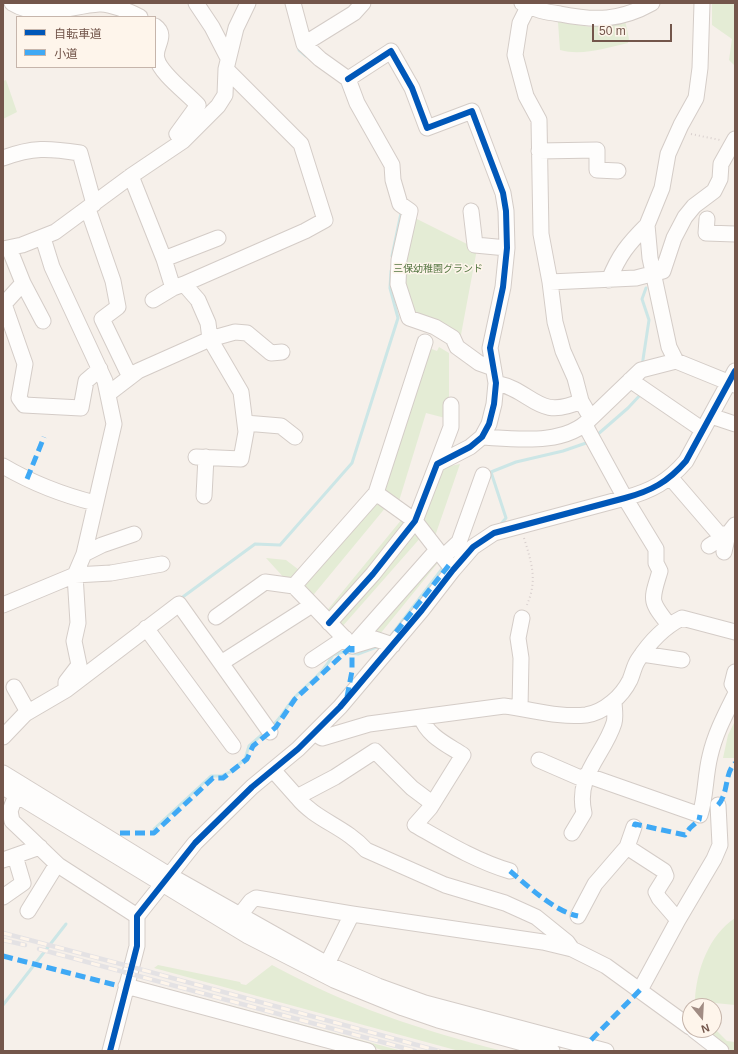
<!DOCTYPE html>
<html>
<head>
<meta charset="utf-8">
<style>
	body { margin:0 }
	#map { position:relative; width:738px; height:1054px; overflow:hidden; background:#f6f0ea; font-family:Helvetica,"Noto Sans JP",sans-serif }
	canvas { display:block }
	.frame { position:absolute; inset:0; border:4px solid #73564b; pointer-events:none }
	.legend { position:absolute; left:16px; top:16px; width:140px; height:52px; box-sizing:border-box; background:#fef5eb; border:1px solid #c6b5ab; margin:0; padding:5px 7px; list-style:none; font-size:12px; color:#73564b }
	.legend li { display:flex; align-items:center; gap:8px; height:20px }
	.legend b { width:20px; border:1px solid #c6b5ab }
	.north { position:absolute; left:682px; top:998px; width:40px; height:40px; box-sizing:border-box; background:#fef5eb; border:1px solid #c6b5ab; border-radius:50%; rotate:162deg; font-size:11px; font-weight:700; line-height:16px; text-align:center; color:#73564b }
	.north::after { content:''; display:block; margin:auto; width:14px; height:18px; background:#a18c83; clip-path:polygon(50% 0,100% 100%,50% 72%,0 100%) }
	.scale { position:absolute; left:592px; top:24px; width:80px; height:18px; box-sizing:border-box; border:2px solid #73564b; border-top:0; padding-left:5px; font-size:12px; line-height:14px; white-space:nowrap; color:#73564b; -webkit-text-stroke:3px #fef5eb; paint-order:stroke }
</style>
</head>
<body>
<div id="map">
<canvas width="738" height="1054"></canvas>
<div class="frame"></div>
<ul class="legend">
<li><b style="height:5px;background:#0057b8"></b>自転車道</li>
<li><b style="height:5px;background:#3fa9f5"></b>小道</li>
</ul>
<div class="north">N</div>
<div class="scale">50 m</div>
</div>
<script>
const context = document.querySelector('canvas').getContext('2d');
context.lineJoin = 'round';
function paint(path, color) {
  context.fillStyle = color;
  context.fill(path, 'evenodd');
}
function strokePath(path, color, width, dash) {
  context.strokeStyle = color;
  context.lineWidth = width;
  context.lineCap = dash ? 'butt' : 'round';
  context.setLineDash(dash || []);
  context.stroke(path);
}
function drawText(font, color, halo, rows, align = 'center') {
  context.font = font + ' Helvetica,"Noto Sans JP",sans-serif';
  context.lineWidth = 3;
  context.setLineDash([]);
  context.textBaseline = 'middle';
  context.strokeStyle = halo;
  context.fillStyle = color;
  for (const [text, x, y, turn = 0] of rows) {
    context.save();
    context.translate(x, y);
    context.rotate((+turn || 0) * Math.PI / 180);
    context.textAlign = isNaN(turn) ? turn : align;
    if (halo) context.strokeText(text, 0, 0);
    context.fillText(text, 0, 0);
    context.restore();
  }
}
const green = new Path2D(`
	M712,3H735L734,65L729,60L732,39L712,25Z
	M625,20L629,39L628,43C606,48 582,56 560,50L558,22L591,27Z
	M6,80L17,112L3,119V81Z
	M411,216L477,249L460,340L411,314L402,283Z
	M439,347L449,353V419L426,413L399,501L382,493L429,348L437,351Z
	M460,464L434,539L420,521L440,468Z
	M369,491L386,507L310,599L292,581Z
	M402,519L422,536L341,628L325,613Z
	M436,555L441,559L380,634L368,633Z
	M266,558L286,560L299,570L289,581L286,580Z
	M735,721V758H723L728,735Z
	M735,918V1005L695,1001C696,971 709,935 735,918Z
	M158,965L240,982L241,984L246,985L272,965C345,1005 423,1031 503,1051H459L154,968Z
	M135,980L402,1051H386L134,983Z
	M714,1028L727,1041L735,1042V1051H732L703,1030H714Z`);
const stream = new Path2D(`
	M298,45L299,50L306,56
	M392,256L401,213L400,211
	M642,366L649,320L642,299L646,288
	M597,435L628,408L642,393
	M500,525L506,518L491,472L516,462L563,451L589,442
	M180,599L255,544L280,545L352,463L398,318L390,288L391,271
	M390,637L445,565
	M271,727C281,719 287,705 296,696C310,682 324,672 333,655L343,652L358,654L379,646
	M154,829L211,776H221L230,772L245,759L249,746L265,732
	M3,1005L66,924`);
const path = new Path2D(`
	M691,134L720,140
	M524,538C532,564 538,581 526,607`);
const minor = new Path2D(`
	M12,3C40,20 70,6 99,4C109,3 131,12 140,17
	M196,3L212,27L228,58
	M293,3L304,44L320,59L348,79L357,103L392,165L393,180L400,204L410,211L399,260L398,284L409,318L435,327L453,338L457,347L479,363L493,368
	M522,3C534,10 546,12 560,14C595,21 620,21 652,3
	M702,3L700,68L696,98L681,125L668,154L662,188L647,225L650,258L669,347L676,361L735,385
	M155,26C169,36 153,47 157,59C160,73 187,93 198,105L177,134L183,141
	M304,44L354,13L363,3
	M539,151L597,150V170L618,171
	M3,158C33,147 48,148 80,153L94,204
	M131,176L164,259L173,288L184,284L198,300L208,323L210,339L241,392L246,432L241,459L196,457
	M88,209L113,281L118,307L102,319L130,377
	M471,211L475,245L507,248
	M707,219L706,233L735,234
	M43,238L52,267L105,381L114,424L84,554L75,575L78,623L74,641L79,665L66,682V690
	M9,248L23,283L43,321
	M3,249L22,245L55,232L131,176L183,141L218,106L225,95L226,69L236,28L248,3
	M164,259L218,238
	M609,280C619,255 628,244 647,225
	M550,282L636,278L663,271L674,238L685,217L694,206L714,191L720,179L721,164L735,139
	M23,283L4,304L25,364L19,398L24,405L81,408L86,381L100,369
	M184,284L305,231L325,220L301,144L226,69
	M153,300L173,288
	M630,380L703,430
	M496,383C534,391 537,421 581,401
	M108,394L138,371L210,339L235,332L247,333L271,353L282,352
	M711,416L735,424
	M591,418L641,370L676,361
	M245,423L281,426L295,437
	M585,425L625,498L656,549V563L660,571C651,601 649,600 669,625
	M482,437C516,439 566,446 591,418L581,401L575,378L563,351L555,322L550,282L541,234L539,120L526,96L515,55L520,23L528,7
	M437,464L451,427V405
	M3,466C32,483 63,495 95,503
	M670,477L719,534H728L724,552
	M376,493L425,342
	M204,496L206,457
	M709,546L728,534L735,525
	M84,554L102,545L134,534
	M443,557L459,542L483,475
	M294,586L376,493L415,521L453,570
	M3,605L75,575L111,573L162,564
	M216,617L265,582L294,586L352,646L375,639L393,645
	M329,623L373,574L415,521L437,464L470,447L482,437L489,424L494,404L496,383L490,348L503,287L507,248L506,211L503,193L472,111L427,128L412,88L391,51L348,79
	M146,628L233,746
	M352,646L437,550
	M642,654L682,660
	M312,660L345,638
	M221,663L312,605
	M735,672L732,684L735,689
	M14,687L28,712
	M520,708L521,658L518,638L522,618
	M421,717C427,736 448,745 463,755L430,808L415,825C445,842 476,861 510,871
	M314,733L322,738L369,724L504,706C531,709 558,718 586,715C605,712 622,696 630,680C633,673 634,666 638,660C649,643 664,627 682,618L735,632
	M3,737L25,714L66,690L179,604L270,732
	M539,760L585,780
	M273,770L297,797
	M3,773L169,875L327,964L378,986L425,1003L606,1051
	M586,775L700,815C706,796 705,776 710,756C715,734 725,715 735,695
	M3,787L248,936L334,980L403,1008L438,1020L552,1051
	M16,795L10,811L12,821L32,840L58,865L137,916
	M432,803L412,788L375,751L335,777L297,797C315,820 346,827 366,850L445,885L505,903L536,917L567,942L572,949
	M572,833L584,813C575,775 604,755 614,723C616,717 614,707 614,701
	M627,847L664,871L666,876L656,892L659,898L678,920
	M3,860L40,847
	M3,897L23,883L15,856
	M28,911L57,864
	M240,915L251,901L256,898L352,914L543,942L572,949L606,966L690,1027
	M578,916L595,884L627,847L634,827
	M323,972L352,914
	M126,986L368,1051
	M640,990L678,920L714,859L720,845L718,805
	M694,1030L721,1051
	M110,1051L137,946V916L195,843L252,787L298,749L340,707L422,610L453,570L473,547L494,533L625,498C651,491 668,482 686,461L735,371`);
const rail = new Path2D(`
	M3,933L132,967L439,1051
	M3,940L25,945
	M39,949L415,1051`);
const quiet = new Path2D(`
	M27,479L44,437
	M396,632L449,565
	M347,697L352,671V646
	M718,805C729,793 724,774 735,763
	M634,827L635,824L685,835L690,828L699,820L700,815
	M120,833H154L213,778H223L247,759L253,746L276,727L295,699L352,646
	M510,871C529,887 554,911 578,916
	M3,956L119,986
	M591,1040L640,990`);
const cycleway = new Path2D(`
	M329,623L373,574L415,521L437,464L470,447L482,437L489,424L494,404L496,383L490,348L503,287L507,248L506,211L503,193L472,111L427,128L412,88L391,51L348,79
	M110,1051L137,946V916L195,843L252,787L298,749L340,707L422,610L453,570L473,547L494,533L625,498C651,491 668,482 686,461L735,371`);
const parkNames = [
	["三保幼稚園グランド",438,269]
];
paint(green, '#e4ecd5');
strokePath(stream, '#cce6e6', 3);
strokePath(minor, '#d4ccc7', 17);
strokePath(path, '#d9d0ce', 2, [1, 3]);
strokePath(minor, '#fefdfc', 15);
strokePath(rail, '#e4e2e4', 4.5);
strokePath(rail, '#fef5eb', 3, [9]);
strokePath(quiet, '#3fa9f5', 5, [10, 5]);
strokePath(cycleway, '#0057b8', 6);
drawText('10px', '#577844', '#fef5eb', parkNames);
</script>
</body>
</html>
